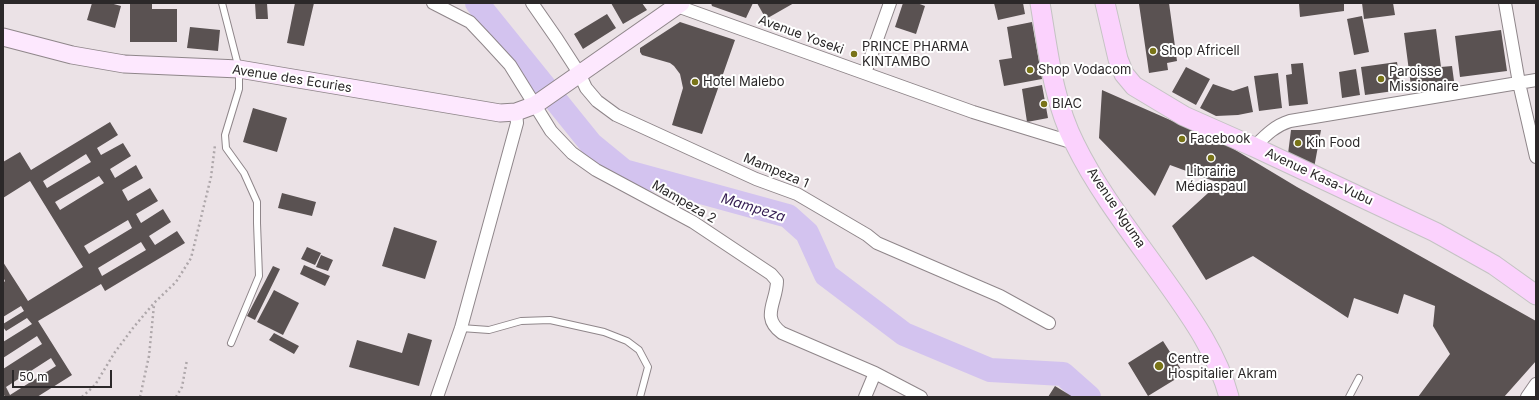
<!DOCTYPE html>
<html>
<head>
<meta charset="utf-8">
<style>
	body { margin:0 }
	#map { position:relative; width:1539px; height:400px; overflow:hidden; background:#ebe2e6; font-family:Inter,sans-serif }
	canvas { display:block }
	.frame { position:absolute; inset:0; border:4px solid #2b2829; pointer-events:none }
	.scale { position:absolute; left:12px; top:370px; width:100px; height:18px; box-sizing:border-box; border:2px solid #2b2829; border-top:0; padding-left:5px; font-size:12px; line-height:14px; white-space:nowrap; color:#2b2829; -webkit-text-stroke:3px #fff; paint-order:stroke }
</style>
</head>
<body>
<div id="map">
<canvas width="1539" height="400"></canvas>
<div class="frame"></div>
<div class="scale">50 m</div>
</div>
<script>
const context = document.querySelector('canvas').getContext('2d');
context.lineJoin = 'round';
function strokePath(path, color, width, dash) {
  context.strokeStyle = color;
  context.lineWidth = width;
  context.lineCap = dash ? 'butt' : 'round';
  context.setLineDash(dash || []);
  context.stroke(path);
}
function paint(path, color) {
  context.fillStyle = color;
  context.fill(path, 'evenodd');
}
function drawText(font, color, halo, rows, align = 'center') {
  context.font = font + ' Inter,sans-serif';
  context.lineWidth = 4;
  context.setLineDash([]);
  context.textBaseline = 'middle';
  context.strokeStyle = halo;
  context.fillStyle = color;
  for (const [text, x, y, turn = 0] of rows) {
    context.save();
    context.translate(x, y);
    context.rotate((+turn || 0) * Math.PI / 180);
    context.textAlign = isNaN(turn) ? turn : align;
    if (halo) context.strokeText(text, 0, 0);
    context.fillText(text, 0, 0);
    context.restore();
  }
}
const river = new Path2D(`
	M477,3L591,144L624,171L788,216L807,233L826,275L904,334L990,370L1063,374L1089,397`);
const building = new Path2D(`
	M92,3H110L121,6L115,28L87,20Z
	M130,3H152V9H177V42H130Z
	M255,3H267L268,19H256Z
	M295,3H314L304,46L287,43Z
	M611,3H642L647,10L623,24Z
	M711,3H753L746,18L712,6Z
	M757,3H794L766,19Z
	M903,3H917L925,6L916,34L895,27Z
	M994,3H1023L1025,14L998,20Z
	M1144,3H1169L1177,61L1167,63L1168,70L1149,73L1139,4Z
	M1299,3H1344V11L1300,17Z
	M1362,3H1393L1395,15L1364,19Z
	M607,14L616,28L583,49L574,34Z
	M1362,16L1369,52L1354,55L1347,19Z
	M680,22L735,40L702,134L672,125L683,88L680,74L674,66L670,63L642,55L640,52V48Z
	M1032,22L1042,79L1004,86L999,60L1012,58L1007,27Z
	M190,27L220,30L218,51L187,48Z
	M1436,29L1441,67L1452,66L1454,81L1411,86L1404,33Z
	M1501,30L1507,71L1460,77L1455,36Z
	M1397,62L1401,90L1365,95L1361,67Z
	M1303,63L1308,104L1289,106L1286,75L1292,74L1291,64Z
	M1186,67L1210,79L1196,105L1172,92Z
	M1356,69L1360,95L1342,98L1339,72Z
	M1278,73L1282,108L1259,111L1254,76Z
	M1213,84L1233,91L1248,86L1253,112L1238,115L1216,116L1200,108Z
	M1042,85L1048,118L1027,122L1022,89Z
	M1102,90L1227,145L1297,187L1536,321V361L1504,397H1418L1450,354L1433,326L1435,306L1404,294L1398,314L1354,298L1348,318L1253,256L1206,280L1172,226L1219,183L1170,165L1155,196L1099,138Z
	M253,108L287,118L277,152L243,142Z
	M110,122L118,135L97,148L101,155L123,143L131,156L110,169L115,178L136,165L143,178L122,190L128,201L150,188L158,201L136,214L141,223L163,209L171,222L149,236L155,245L177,231L185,243L105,291L101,284L38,321L72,375L37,397H5L3,393V369L42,344L37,336L3,358V342L32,324L27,318L6,331L3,327V324L24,311L21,306L3,317V283L5,281L3,277V262L28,301L83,267L30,181L3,198V162L20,152L31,170ZM86,154L91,162L47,188L43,181ZM99,176L104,183L60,210L55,202ZM128,220L132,228L89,254L84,246ZM141,242L146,250L102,276L98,268ZM51,358L56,366L10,395L6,387Z
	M1291,130H1321L1314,168L1288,154Z
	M282,193L316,202L312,216L278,208Z
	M394,227L437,241L425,279L382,266Z
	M307,247L321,253L315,265L301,259Z
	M321,255L333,260L328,271L316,267Z
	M304,265L330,276L325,286L300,274Z
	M273,266L280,269L255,320L247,316Z
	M274,290L299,303L283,335L257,322Z
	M274,333L299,346L294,354L269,340Z
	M408,333L432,340L419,386L349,367L357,340L402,353Z
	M1163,341L1184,374L1148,396L1128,363Z
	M1055,386L1073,397H1048Z`);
const path = new Path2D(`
	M82,397L95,385L115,352L133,328L154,303L176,282L191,258L211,177L215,145
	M140,397L149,356L154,305
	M176,397L182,387L187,360`);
const lane = new Path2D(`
	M222,3L239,69V89L225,135L226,148L244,173L257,202V223L259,276L231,343
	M461,328L489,330L521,321L550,320L604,332L627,341L639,350L648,367L640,397
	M1349,397L1359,378`);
const street = new Path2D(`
	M433,3L470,22L487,40L510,65L551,131L572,153L596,170L693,222L771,274L777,281C777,302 760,317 782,333L875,373L921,397
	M532,3L557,39L579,73L586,88L597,101L616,115L756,179L797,194L867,235L877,243L1000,296L1049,323
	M1505,3L1519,83L1536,157
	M677,6L973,112L1074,143
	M865,73L890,3
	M1254,147C1265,136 1274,126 1290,121L1536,80
	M437,397L461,328L517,123L516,112
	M865,397L875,373
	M1527,397L1536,384`);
const secondary = new Path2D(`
	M3,37L72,55L124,64L239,69L500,113L516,112L535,105L681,3`);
const primary = new Path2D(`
	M1040,3C1048,50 1053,101 1075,144C1099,193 1135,238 1167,283C1192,318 1218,355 1229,397
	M1105,3L1118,59L1124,74L1134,86L1184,116L1254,147L1435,232L1494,265L1536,295`);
const markers = [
	[1153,51,4,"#797418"],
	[854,54,4,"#797418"],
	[1030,70,4,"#797418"],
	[1381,79,4,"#797418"],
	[695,82,4,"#797418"],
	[1044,104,4,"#797418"],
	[1182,139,4,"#797418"],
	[1298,143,4,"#797418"],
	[1211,158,4,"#797418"],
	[1159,366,5,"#797418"]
];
const streetNames = [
	["Avenue Yoseki",801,35,20],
	["Avenue des Ecuries",292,79,9],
	["Mampeza 1",776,171,23],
	["Avenue Kasa-Vubu",1319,177,25],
	["Mampeza 2",684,202,30],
	["Avenue Nguma",1116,208,56]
];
const poiNames = [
	["PRINCE PHARMA",862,47],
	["KINTAMBO",862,62],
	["Shop Africell",1161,51],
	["Shop Vodacom",1038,70],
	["Paroisse",1389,72],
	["Missionaire",1389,87],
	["Hotel Malebo",703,82],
	["BIAC",1052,104],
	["Facebook",1190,139],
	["Kin Food",1306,143],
	["Librairie",1211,172,"center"],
	["Médiaspaul",1211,187,"center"],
	["Centre",1168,359],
	["Hospitalier Akram",1168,374]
];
const waterNames = [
	["Mampeza",753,208,17]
];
strokePath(river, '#d3c3ef', 24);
paint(building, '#5a5252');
strokePath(lane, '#8f868a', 8);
strokePath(street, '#8f868a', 14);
strokePath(secondary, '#8f868a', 19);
strokePath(primary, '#c4c3c3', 21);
strokePath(path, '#aea7aa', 2.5, [2, 3]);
strokePath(lane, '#fff', 6);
strokePath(street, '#fff', 12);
strokePath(secondary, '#fde8fe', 17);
strokePath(primary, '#fbd2fd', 19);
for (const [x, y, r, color] of markers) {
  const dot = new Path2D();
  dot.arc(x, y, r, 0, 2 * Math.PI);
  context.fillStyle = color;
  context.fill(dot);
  strokePath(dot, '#fff', 1.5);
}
drawText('13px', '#2b2829', '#fff', streetNames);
drawText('13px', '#2b2829', '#fff', poiNames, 'left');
drawText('italic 14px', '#392256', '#fff', waterNames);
</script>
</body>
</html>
